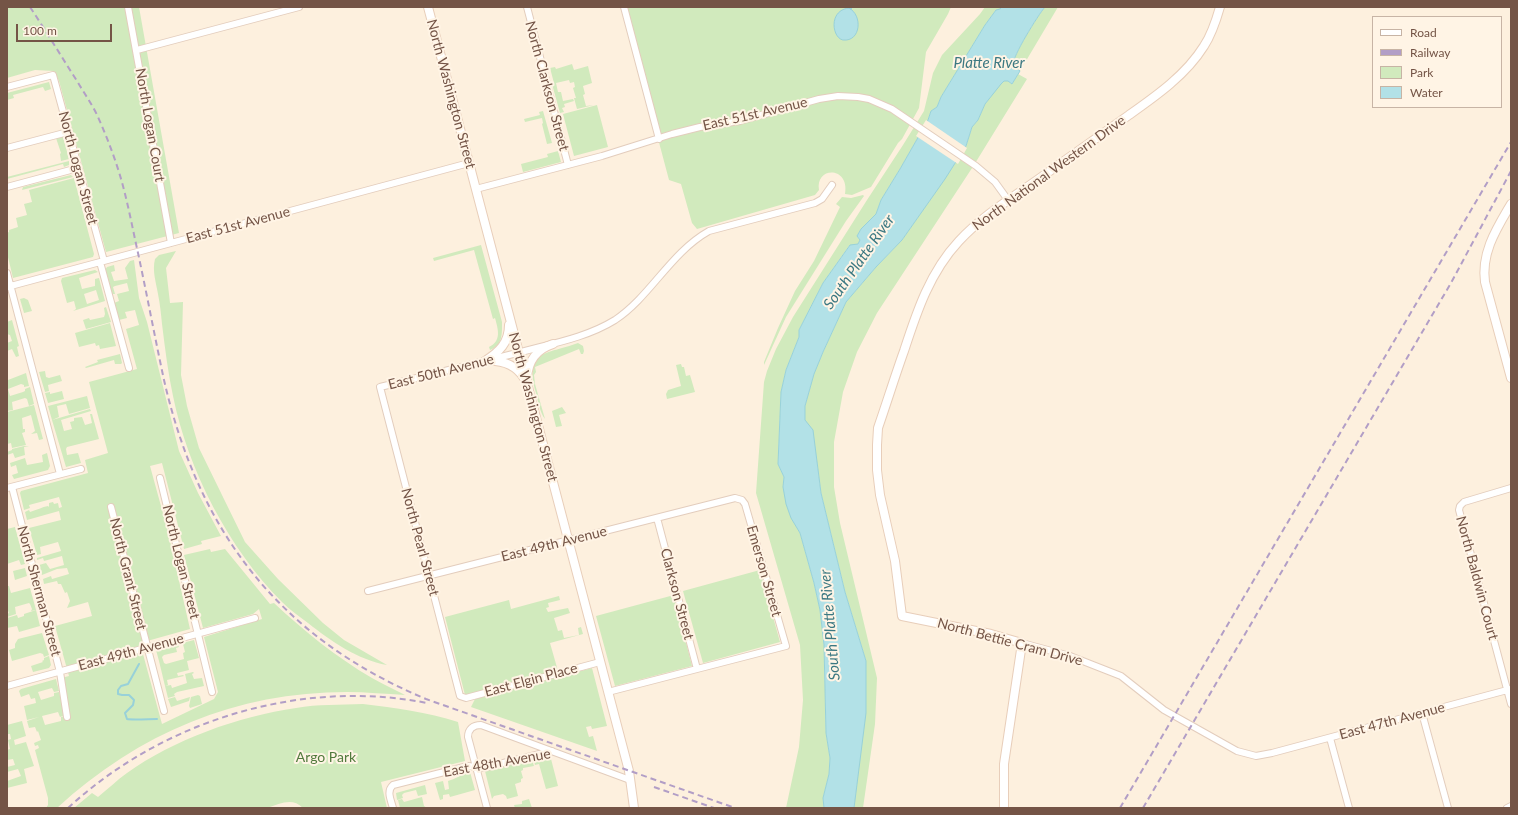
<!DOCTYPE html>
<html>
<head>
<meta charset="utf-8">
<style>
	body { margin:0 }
	#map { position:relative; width:1518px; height:815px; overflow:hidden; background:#fdf0de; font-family:Lato,sans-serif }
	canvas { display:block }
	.frame { position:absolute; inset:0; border:8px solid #745446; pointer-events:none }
	.legend { position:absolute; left:1372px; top:16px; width:130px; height:92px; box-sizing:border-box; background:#fff4e5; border:1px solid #c7b4a5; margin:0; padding:5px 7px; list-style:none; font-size:12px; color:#745446 }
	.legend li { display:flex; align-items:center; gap:8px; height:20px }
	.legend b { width:20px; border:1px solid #c7b4a5 }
	.scale { position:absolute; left:16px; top:24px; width:96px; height:18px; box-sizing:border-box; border:2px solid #745446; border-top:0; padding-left:5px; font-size:12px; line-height:14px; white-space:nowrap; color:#745446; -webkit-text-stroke:3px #fff4e5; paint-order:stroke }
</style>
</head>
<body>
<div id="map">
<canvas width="1518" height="815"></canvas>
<div class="frame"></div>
<ul class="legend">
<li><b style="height:5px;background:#fff"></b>Road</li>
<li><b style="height:5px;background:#b29ec6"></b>Railway</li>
<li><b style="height:11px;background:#d1eabd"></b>Park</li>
<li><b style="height:11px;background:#b2e1e7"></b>Water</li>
</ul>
<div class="scale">100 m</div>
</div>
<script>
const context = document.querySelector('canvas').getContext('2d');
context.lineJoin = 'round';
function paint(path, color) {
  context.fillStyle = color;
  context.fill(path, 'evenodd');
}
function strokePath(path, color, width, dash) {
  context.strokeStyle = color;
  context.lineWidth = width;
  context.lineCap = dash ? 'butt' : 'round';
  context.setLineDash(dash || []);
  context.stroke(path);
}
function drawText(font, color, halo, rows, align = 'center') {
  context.font = font + ' Lato,sans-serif';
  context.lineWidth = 4;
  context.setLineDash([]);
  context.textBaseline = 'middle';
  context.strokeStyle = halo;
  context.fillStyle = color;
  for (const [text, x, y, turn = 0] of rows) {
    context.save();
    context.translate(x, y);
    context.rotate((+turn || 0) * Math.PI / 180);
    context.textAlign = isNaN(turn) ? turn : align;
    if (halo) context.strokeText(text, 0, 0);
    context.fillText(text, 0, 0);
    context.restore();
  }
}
const green = new Path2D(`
	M7,7H139L179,233L106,252L59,81L54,71L35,70L7,78Z
	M623,7H951L948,14L926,52L919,108L902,139L898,143L871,187L852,195L845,194C850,166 815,166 819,190L815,195L697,229L692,223L681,184L669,180Z
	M985,7H1001L1000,9L996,10L985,25L941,97L937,107L931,111L928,120L900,169L881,200L876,214L861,229L857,236L860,240L858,244L849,246L823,283L799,330V337L786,370L781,392L778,464L784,477L783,487L792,518L800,533L814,583L820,610L824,645L826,733L830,758L829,774L823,798L824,808H786L799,747L803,700L800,645L756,493L764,382L767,371L776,349L793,317L867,200L903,145L924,111L933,73L942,55L980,14Z
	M1045,7H1058L1020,71L1013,65C1012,57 1038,15 1045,7Z
	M572,64L574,70L588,66L592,83L583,86L585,94L583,95L586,106L594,105L577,109L574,98H576L573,88L575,87L574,82L570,83L569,80L556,83L558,92H561L563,101L573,99L574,101L564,104L565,107L562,108L564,112L560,113L552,84L554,83L550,68L555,67L556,69Z
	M1018,74L1027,79L974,165L877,313L857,352L843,392L834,442V487L840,523L877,678L875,724L863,808H854L866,687L865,677L866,661L845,592L821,493L817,463L805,420V406L814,373L823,352L846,302L876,267L902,240L932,197L966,146L972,127L978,120L985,104L1000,84L1004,81H1008L1012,84Z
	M49,82L51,89L45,91L43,87L13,95L14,98L7,100V93Z
	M597,105L608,147L574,156L563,114Z
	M543,111L552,143L547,144L542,124L543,123L542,118L525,122L524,119L540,115L539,112Z
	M61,137H63L69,159L61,161L60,154L61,153L56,138Z
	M558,151L561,162L523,172L521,164L548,157L547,154Z
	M69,161V165L64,167L63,164L7,179V177Z
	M71,175L73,177L22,190L23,187Z
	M74,178L94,254L93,257L13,278L7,253V233L9,232V230L18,227L16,218L27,215L24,204L32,202L29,190Z
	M863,195L864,196L846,221L786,317L764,365V362L778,328L795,291L814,261L840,207L836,204L842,197L851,198Z
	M481,245L502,322C502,334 503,345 490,350L489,347C502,341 498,329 495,318L493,319L474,250L434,261L433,258Z
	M176,251L166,268L170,303L183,302L181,375L187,406L199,448L245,542L278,579L323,623L344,640L387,665C358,660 331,641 308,623C299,616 290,610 282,602C229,549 188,470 173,396C168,373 165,348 162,324C161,314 160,304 158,294C156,282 152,271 155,259L159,255Z
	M134,260L139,298L147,322L179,451L198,493L221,536L201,541L202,544L184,549L162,463L150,466L167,528L190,629L140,643L162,724L214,699L218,692L204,637L262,619L259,609L253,614L203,628L184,555L210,549L211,552L225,549L270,604L274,603C304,631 336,657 372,678C382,684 394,689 405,695C386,694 366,692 347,692C236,692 139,733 57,808H46L48,805V798L35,750L39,748L38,745L35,746L34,743L41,740L38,731L37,732L35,727L29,728L27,721L39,717L27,720L24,706L36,703L35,698L31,699L29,694L21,697L19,691L21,689L56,679L59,691L54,692L52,688L38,692L41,700L54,696V693L59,692L65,715L60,717L58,712L42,716L45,725L61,721V717L65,716L66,720H67L57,679L69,676L55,626L92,616L88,602L67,608L70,601L67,592L65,593L61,584H58L57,581L44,584L43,579L51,576L52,579L69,574L67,568L57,569L42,575L39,565L46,563L50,569L64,565L62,556L44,561L43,558L37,560V558L61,551L58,542L40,547L41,554L37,555L29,528L61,520L59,511L27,520L25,512L29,510L30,512C37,510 42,507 48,506L49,507V503L53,502L54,504L58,503L59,508L62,507L59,497L29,505L30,508L24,510L20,493L21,491L88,473L85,460L108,453L89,382L137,369L126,329L139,325L135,310L125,312L127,318L119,320L114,303L119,301L117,294L129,291L127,283L115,286L113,287L115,294H112L105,270L107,267L114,265L115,271L111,272L114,281L128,279L125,268L130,261Z
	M95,270L98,272L79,278L82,289L95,286V279L99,278L105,301L73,311L76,309L74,301L67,303L61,281L62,278ZM96,290L99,300L87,304L84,294Z
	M24,298L28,300L32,311L24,313L20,299Z
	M106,307L111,322L86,329L83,320L89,318L90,320L104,317L105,314L104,308Z
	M12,320L19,346L17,347L19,356L16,357L12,349L7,351V343L12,341L10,335L7,334V322Z
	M110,323L116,346L100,349L99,345L96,346L95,343L79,347L75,333Z
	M578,343L583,346L584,351L583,354H581L579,349L535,367L536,372L534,375L535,384L545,419C540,413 538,401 536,393C524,349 546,355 578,343Z
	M120,354L122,363L121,364H115L114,360L86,368L85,367L98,362L97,360Z
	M681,364L682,367H684L686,376L690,375L695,392L667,399L666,394L668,390L681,386L676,365Z
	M45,371L46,377L49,378L60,375L62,381L48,385L49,391L45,392L39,372Z
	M26,373L29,386L24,387V385L21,384L8,389L10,396L23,392L25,391V389L30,387L34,404L29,406L27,399L25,398L12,402L13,410L7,411V379L8,380Z
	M62,391L64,399L48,403L45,393L50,392V394Z
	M87,396L90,408L69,414L66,404L57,406L59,417L52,420L48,406Z
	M34,405L43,439L39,440L37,433L31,434L35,431L31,415L22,418L23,429H25V432L22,433L26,445L12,448L11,443L7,444V412Z
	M562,407L566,413L559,415L562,426L556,427L552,411Z
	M90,409L91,411L61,420L64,431L72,429L70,422L74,421V418L82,417L85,425L92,423L90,414H92L99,439L67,447L66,449L67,455L78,453L81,463L66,467L52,420Z
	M24,446H29L24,447L25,455L15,458L13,453L7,455V452L12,450V449Z
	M47,453L50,466L48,470L14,479L12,475L18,473L16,465L11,467L10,463L25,458L27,465L43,462L42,455Z
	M15,527L25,564L21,565L19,560L7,564V529Z
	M25,568L27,576L15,580L13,571Z
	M760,570L780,642L703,663L683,591Z
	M7,586H9L11,593L30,588L36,610L31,611L32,609L30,604L29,603L15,607L16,614L7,617V614L9,613L7,608Z
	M674,595L692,666L615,686L596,616Z
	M559,596L560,600L548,603L549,607L546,608L548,612L568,608L570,613L554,618L558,631L562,630L564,638L579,635L578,628L581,627L583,634L550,643L558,671L465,695L445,617L509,600L511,609Z
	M36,610L40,626L19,632L17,626L7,628V618L17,615L18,618L24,616V614Z
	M42,633L49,655L44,657L43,654L40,653L12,661L9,650L15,648V644L18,639Z
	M194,640L199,658L187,661L189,670L177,673L178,676L183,675L184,676L167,680L168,685L165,686L159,661L163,660L164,663L166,664L184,659L183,653L185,652L183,644L178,645L179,647L176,648L177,652L164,655L162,657L163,660L159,661L156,650Z
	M49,656L51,665L49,668L33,672L31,666L43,662L42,661L44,660V658Z
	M592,668L607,726L592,729L591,726L586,727L589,737L593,736L597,751L471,707L475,699Z
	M193,672L194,673L192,674L194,679L202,678L204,686L177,692L174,694L175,696L168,698L165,686L171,685L172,688L187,683L185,674Z
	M198,695L200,696L202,704L190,708L189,706L191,697Z
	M175,697L177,701L190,697L189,701L171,707L168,699Z
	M363,704C395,708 427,712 458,722L465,761L381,782L387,808H303C292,797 280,804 267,808H74L92,793L98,797C108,789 117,780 127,773C173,740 239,716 296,708C318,704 340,705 363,704Z
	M22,721L26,736L14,740L15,745L26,742L34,766L24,769L27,783L7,788V781L21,776L18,769L7,772V767L15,765L13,759L7,760V750L10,749L8,740L11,739L10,734H7V725Z
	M550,755L558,786L546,789L539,764L535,765L534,759Z
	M532,760L534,766L523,768V770L521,771L523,778L521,779V782L515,784L518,796L507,799L506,796L503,794L494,796L492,799L485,771Z
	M470,772L475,790L450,797L449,794L443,795V799L440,800L435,783L443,781L445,790L449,789L448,781C456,779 462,774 470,772Z
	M425,785L427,794L418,796L416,790L404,793L402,795L403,798L397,800L396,793Z
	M422,797L424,806L427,808H400L398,800L402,799L404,802Z
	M529,799L532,808H515L514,805L522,804V801Z`);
const water = new Path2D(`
	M1001,7H1045C1038,15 1012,57 1013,65L1020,71L1012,84L1008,81H1004L1001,84L985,104L978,120L972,127L966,146L945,179L902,240L876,267L846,302L823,352L814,374L805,406V420L813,430L821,493L845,592L866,661V713L854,808H824L823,798L829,774L830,758L826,733L824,645L820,610L814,583L800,533L791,518L786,504L783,487L784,477L778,464L781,392L786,370L799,337V330L823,283L850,245L858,244L860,240L857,236L861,229L876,214L881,200L900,169L928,120L931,111L937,107L941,97L985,25L996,10L1000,9Z
	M849,8C863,15 861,42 843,40C832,38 828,10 849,8Z`);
const pier = new Path2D(`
	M926,120L967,148L958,164L916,136Z`);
const stream = new Path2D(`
	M851,9V7
	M139,664L128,684L121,686L118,690V694L122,695H129L134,700L133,705L125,713L127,719C131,720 150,719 157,719`);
const street = new Path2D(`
	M128,7L171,243
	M527,7L568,165
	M624,7L659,139
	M137,50L299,7
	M7,87L53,75L104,261
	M7,148L68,132
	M7,187L78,168
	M476,189L602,156L672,134L700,127L740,121L819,99L838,96L858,97L869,99L892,109L976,166L995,182L1008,200
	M100,262L129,368
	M7,273L60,474
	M7,287L469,163
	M160,478L212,692
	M12,487L60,672L67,717
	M7,488L81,469
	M1511,488L1464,502L1460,506L1459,510L1511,704
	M111,507L164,711
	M657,518L697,669
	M368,591L735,498L742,500L745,504L786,646L608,692
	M1022,643L1070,656L1121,676L1164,710L1237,751L1256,756L1272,753L1511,689
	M600,662L466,698L460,696L380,387C426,376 472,364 517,353C550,344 586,338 615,320C651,296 670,253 709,231L815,203L822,199L832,185
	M7,686L255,618
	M1422,713L1448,808
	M1330,738L1349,808
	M393,808C391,800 386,791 393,785L468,766L483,768L552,751
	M487,808L468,737C468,729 473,725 481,725L630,780
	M1507,808L1511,806`);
const secondary = new Path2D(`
	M428,7L629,771L634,808
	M1511,204C1497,228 1481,252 1485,282L1511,378
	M485,361C499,352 509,343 509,325
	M486,361C502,360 515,364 524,378
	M527,378C528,361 537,349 553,344
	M1004,808V764L1022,643L991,634L902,616L895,561L880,495L877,470V445L878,428C887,402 895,376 904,351C917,311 930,272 959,241C982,216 1012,198 1040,178C1070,157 1099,136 1129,115C1156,96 1186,75 1204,46C1212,34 1216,21 1220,7`);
const rail = new Path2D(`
	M30,7C46,31 61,56 77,81C84,93 92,104 98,117C106,135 113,153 119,172C127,198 132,226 138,253C147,295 155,338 164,380C199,533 280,638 426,699L735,808
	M654,787L714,808
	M68,808C162,721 300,678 427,703
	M1120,808L1511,142
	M1143,808L1451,283L1511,171`);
const streetNames = [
	["North Clarkson Street",547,86,75],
	["North Washington Street",451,94,75],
	["East 51st Avenue",755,114,-13],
	["North Logan Court",150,125,80],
	["North Logan Street",78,168,75],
	["North National Western Drive",1049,173,-36],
	["East 51st Avenue",238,225,-15],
	["East 50th Avenue",441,372,-14],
	["North Washington Street",533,407,75],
	["North Pearl Street",420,542,75],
	["East 49th Avenue",554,544,-14],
	["North Logan Street",181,562,76],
	["Emerson Street",764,571,74],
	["North Grant Street",128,574,76],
	["North Baldwin Court",1477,578,75],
	["North Sherman Street",39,591,75],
	["Clarkson Street",677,594,75],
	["North Bettie Cram Drive",1010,642,15],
	["East 49th Avenue",131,652,-15],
	["East Elgin Place",531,680,-15],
	["East 47th Avenue",1392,721,-15],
	["East 48th Avenue",497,763,-10]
];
const parkNames = [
	["Argo Park",326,757]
];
const waterNames = [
	["Platte River",989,63],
	["South Platte River",859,262,-55],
	["South Platte River",830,625,-95]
];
paint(green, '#d1eabd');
paint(water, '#b2e1e7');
strokePath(water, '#98d1d9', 1);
paint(pier, '#fdf0de');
strokePath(stream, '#98d1d9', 2);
strokePath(street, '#e3cdbd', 8);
strokePath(secondary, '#e8ceba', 10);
strokePath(street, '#fff', 6);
strokePath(secondary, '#fff', 8);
strokePath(rail, '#b29ec6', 2, [6, 4]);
drawText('14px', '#745446', '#fff4e5', streetNames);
drawText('14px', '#527a3d', '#fff4e5', parkNames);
drawText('italic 15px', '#3b7882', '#fff4e5', waterNames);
</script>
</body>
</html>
